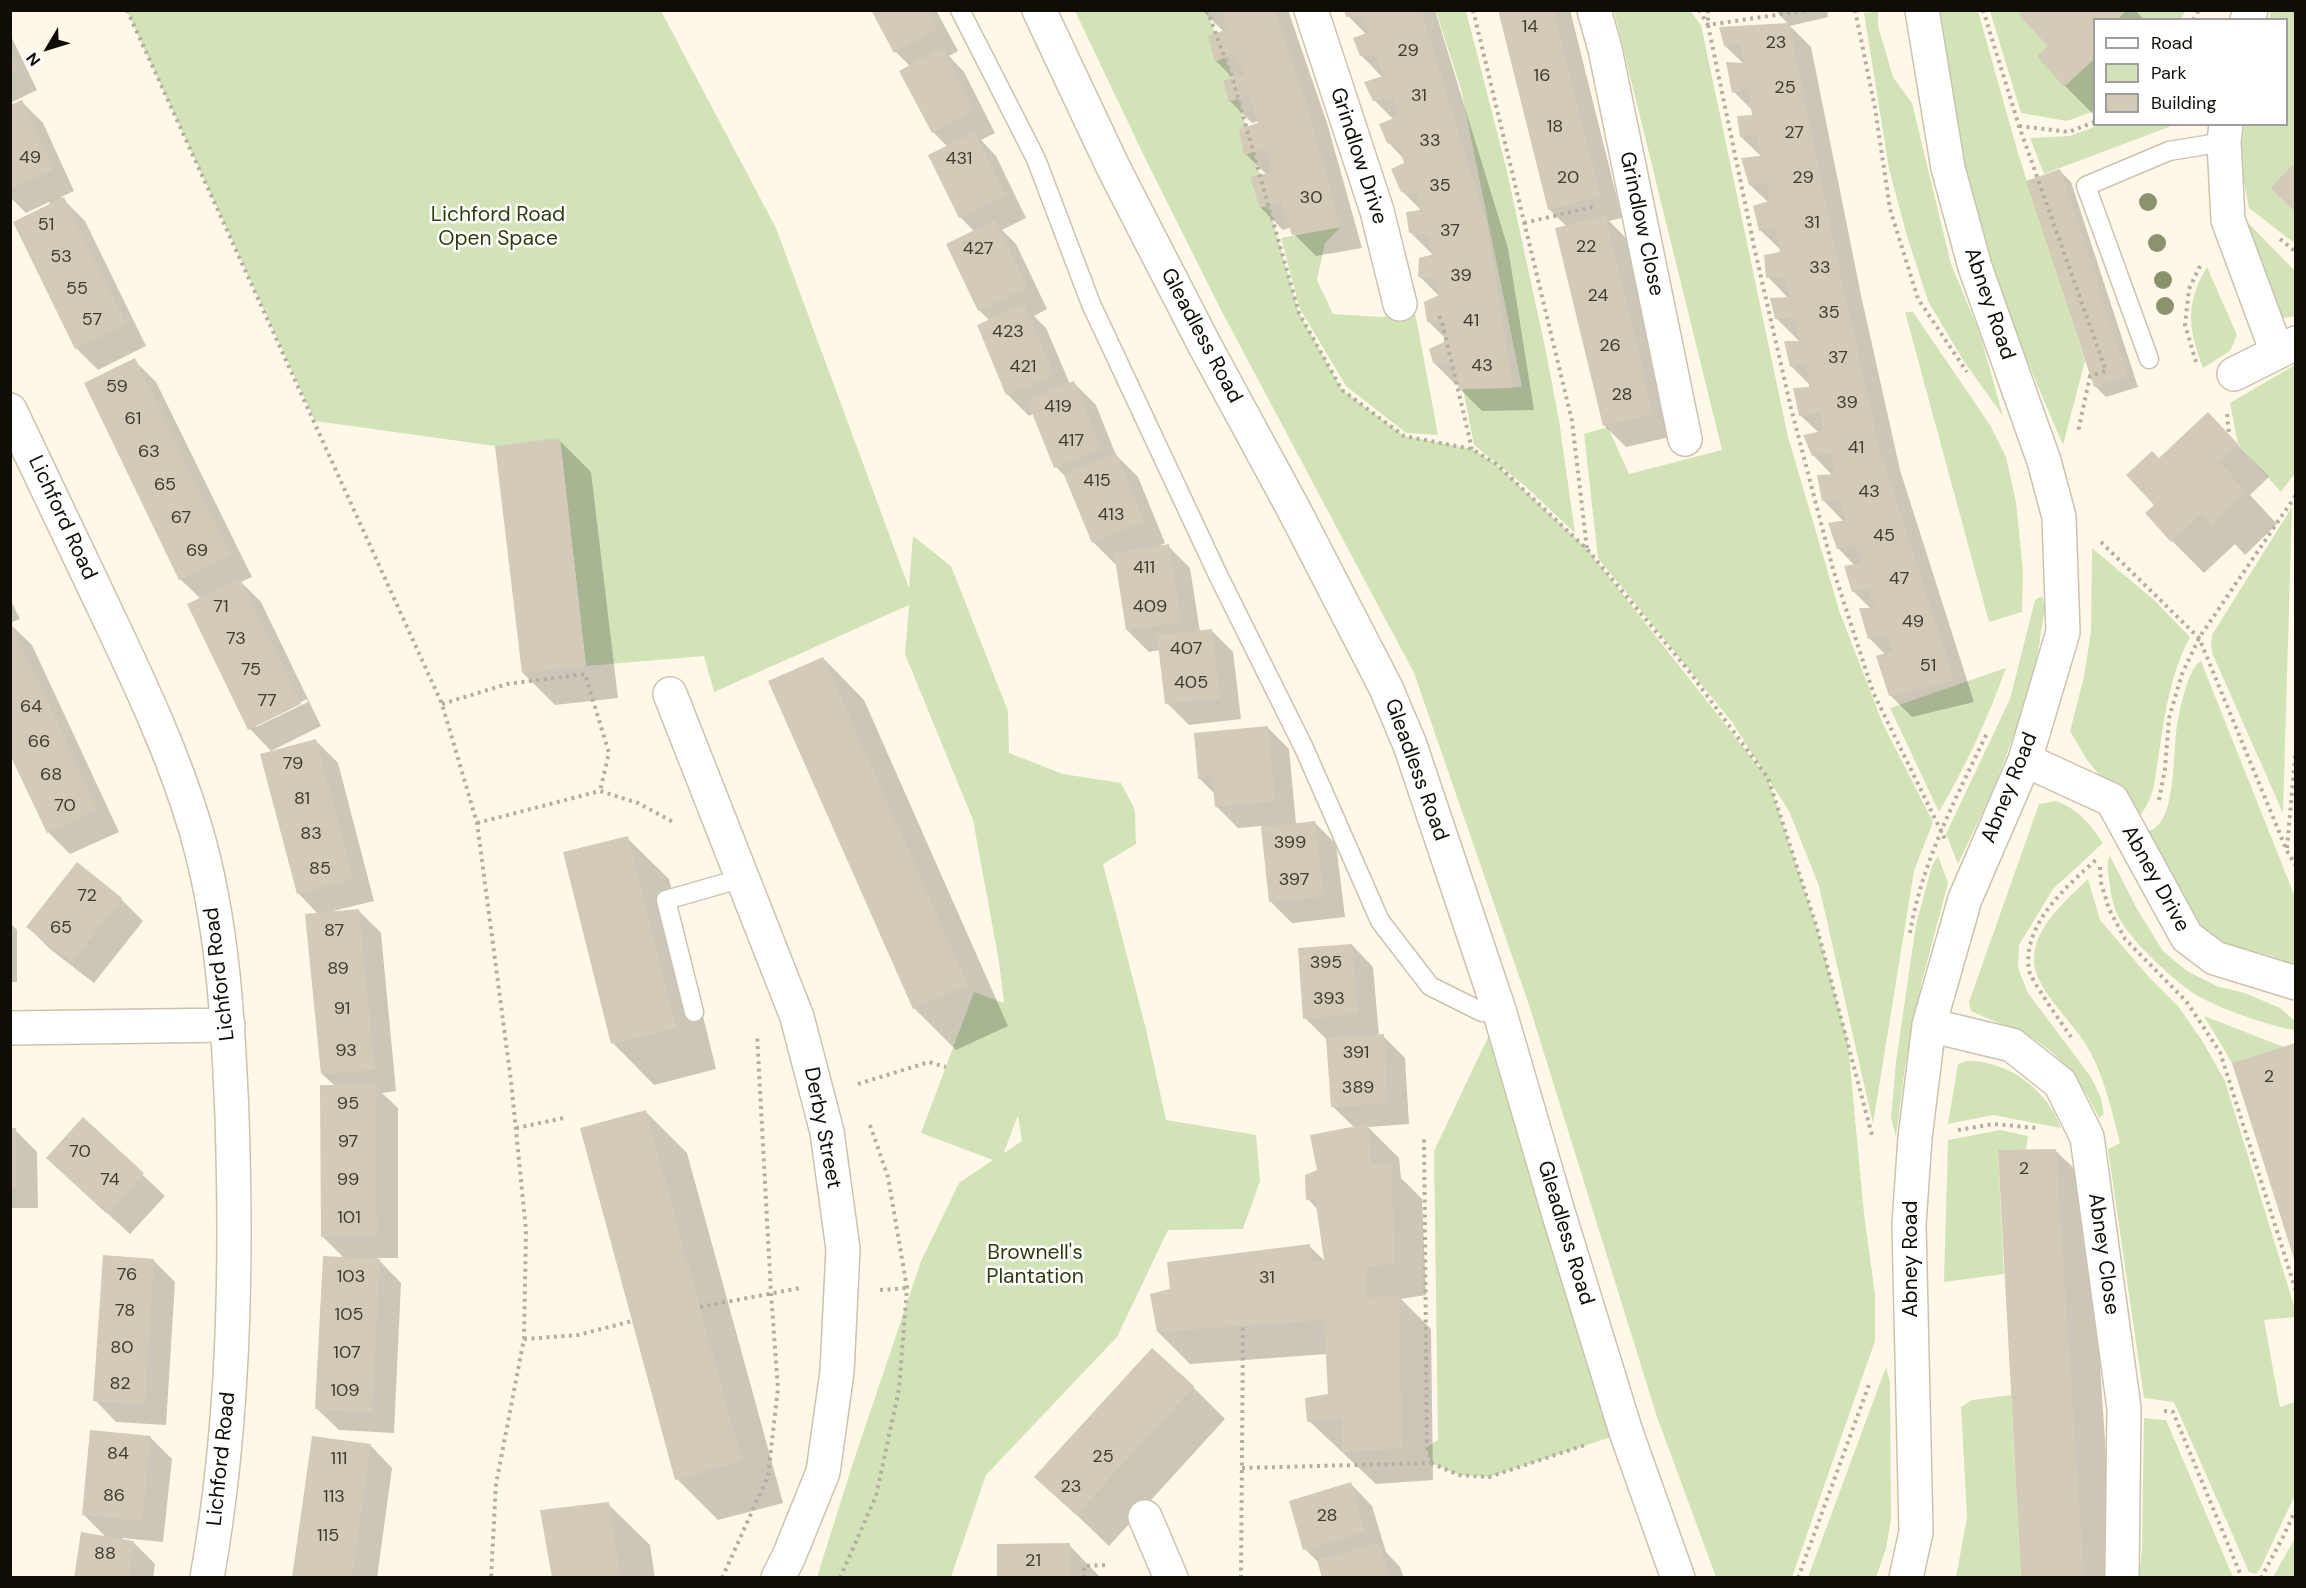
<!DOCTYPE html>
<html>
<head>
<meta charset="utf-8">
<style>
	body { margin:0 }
	#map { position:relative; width:2306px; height:1588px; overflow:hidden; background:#fff8e8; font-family:"DM Sans",sans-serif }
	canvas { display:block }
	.frame { position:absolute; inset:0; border:12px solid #100d07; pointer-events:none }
	.legend { position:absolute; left:2093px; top:18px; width:195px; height:108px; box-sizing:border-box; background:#fff; border:2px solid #9f9e9c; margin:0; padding:8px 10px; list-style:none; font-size:18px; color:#100d07 }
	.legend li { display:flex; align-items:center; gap:12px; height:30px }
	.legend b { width:30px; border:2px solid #9f9e9c }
	.north { position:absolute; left:18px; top:18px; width:60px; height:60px; -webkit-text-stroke:4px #fff; paint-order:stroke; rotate:232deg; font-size:16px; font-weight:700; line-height:24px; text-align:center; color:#100d07 }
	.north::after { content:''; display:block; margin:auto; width:21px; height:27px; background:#100d07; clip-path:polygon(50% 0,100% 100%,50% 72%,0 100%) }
</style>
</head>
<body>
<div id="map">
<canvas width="2306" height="1588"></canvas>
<div class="frame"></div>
<ul class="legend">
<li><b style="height:8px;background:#fff"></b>Road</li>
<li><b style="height:16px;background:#d2e3b8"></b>Park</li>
<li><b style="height:16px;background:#d3cab7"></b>Building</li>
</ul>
<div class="north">N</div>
</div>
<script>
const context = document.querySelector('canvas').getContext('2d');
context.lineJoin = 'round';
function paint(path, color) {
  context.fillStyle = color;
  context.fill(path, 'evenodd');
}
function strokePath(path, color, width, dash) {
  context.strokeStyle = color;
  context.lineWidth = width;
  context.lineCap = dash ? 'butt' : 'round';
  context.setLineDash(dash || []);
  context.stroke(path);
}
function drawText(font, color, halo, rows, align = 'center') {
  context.font = font + ' "DM Sans",sans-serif';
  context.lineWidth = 5;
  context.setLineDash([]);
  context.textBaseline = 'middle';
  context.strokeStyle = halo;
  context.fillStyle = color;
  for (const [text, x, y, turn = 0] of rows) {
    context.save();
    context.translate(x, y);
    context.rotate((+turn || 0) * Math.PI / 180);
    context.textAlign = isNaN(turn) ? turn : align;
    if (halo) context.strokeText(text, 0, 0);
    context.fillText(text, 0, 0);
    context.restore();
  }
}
const green = new Path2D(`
	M127,11H661L776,228L909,588L913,536L951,566L1008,711L1009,753L1063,774L1121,783L1135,810L1136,844L1103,864L1146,1029L1166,1120L1256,1135L1260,1181L1243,1229L1168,1230L1117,1337L986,1475L951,1577H817L853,1463L921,1261L959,1183L993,1160L921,1133L974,992L1004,1003L999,962L973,820L905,654L909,605L714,692L704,656L586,666L560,439L495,446L315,421ZM1018,1115L1022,1141L1004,1153V1152Z
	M1075,11H1207L1232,77L1299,313L1342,390L1404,436L1472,449L1496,464L1587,549L1766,776L1732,722L1598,558L1584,434L1608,427L1629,474L1722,450L1614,11H1690L1701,25L1788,437L1840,613L1883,724L1933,822L1914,871L1873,1124L1819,886L1789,811L1768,779L1817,928L1848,1043L1864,1214L1875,1295V1341L1792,1577H1716L1657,1417L1529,1005L1414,673L1221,310L1146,160Z
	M1436,11H1466L1506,167L1545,347L1559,420L1575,533L1525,486L1474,445L1463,389L1522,387L1461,89Z
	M1940,11H1978L2018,153L2085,361L2063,445C2032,373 2001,301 1978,225C1958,155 1949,82 1940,11Z
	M1990,11H2186L2180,19L2094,20V111L2067,121L2021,113Z
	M2271,11H2295V162L2270,188L2295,212V240L2293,242L2249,208L2240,163L2244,125L2286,124V20L2269,19Z
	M1878,12V26L1893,77L1912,103L1951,264L1980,334L2003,416L1963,360L1928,301L1907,236L1889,169L1864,13Z
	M2099,125H2174L2044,174L2030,138L2070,136Z
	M2247,222L2295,271V316L2283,318L2262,298L2236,224Z
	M1341,227L1325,243L1317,280L1333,314L1383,317L1408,310L1415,312L1438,435L1406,433L1346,386L1300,309L1281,238Z
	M2207,267L2237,335L2230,351L2203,368C2188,328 2185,304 2207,267Z
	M1905,312H1913L1990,425L2006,457L2016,502L2023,571L2022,612L1989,622Z
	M2295,365V473L2281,492L2238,444L2230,403Z
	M2292,507L2283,813L2213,655L2211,645L2212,635Z
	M2092,548L2154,600L2190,637C2171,672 2165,713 2159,753C2154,782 2156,797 2136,821L2087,760L2070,731L2084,677L2091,632Z
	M2042,596L2045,607L2033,685L1993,790L1958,864L1946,834L2010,699L2035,600Z
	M2201,661L2295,897V968L2272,956L2209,940L2193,926L2143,833C2147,831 2153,830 2156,827C2175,812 2173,756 2176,734C2177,719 2188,666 2201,661Z
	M2006,668C1987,720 1967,764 1939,812L1890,708Z
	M2056,801C2078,809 2090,824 2103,843L2053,889L2019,945L2018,968L2028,993L2091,1077L2101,1098L2104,1114L2099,1118C2082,1082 2062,1055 2027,1035C2009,1026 1989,1020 1971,1011L1969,1002L2039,804Z
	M1938,856L1948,883L1921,985L1905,1067L1896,1137L1891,1118L1896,1062L1916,924L1932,866Z
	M2110,856L2137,909L2163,951L2187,971L2219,987L2245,993L2280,1008L2295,1021V1030C2271,1027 2218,1008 2196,995C2174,981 2131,941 2119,918C2114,909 2111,896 2110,887C2109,876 2105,865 2110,856Z
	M2088,879L2100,920L2149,977L2178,1006L2203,1042L2225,1081L2295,1309V1317L2264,1320L2280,1407L2295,1402V1495L2261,1567L2256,1574L2249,1572L2174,1402L2144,1398L2108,1149L2120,1143C2111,1108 2104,1074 2085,1043C2071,1021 2047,1000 2037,975C2023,937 2063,903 2088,879Z
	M2204,1016L2284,1047L2232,1063Z
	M1489,1035L1611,1437L1489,1477L1459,1475L1431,1463L1427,1447L1438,1440L1434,1151Z
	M1967,1061C2007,1060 2048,1090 2061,1128L1993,1115L1948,1124L1958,1064Z
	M2000,1130L2028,1136L2026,1150L1998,1151L2004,1274L1944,1282L1948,1140Z
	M1886,1367L1890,1382L1891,1518L1886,1549L1876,1577H1808Z
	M2011,1395L2021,1577H1956L1967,1518L1961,1407L1972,1400Z
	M2144,1418L2166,1420L2233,1577H2139L2142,1549Z
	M2295,1538V1577H2273Z`);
const shadow = new Path2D(`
	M873,10H936L958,51L949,56L964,72L995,133L981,140L996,156L1026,218L1002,230L1016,244L1047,309L1034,316L1046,328L1070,384L1074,383L1096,405L1116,455L1138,477L1165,543L1156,547L1168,546L1190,568L1200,632L1211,630L1233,652L1241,719L1189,725L1167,703L1160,650L1149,652L1127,630L1117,563L1115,564L1093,542L1067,478L1056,467L1035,413L1029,416L1007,394L990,321L979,310L975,232L960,217L948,147L933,132L910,66L896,52Z
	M1202,10H1288L1327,123L1362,248L1316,256L1294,234L1291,227L1283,230L1261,208L1252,179L1267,175L1246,154L1260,124L1259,121L1252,123L1230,101L1234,79L1216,61L1224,32Z
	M1345,10H1435L1508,248L1534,410L1482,411L1460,389L1459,385H1456L1434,363L1446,339L1428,321L1440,297L1420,277L1434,256L1410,232L1421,210L1402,191L1406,164L1404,159L1388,142L1394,120L1374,100L1383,78L1361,55L1367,35L1348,16Z
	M1499,10H1570L1622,218L1609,221L1627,239L1674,436L1626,447L1604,425L1567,227L1549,209Z
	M1775,10H1827L1828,17L1790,26L1811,47L1861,295L1900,470L1974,702L1912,717L1890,695L1886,655L1869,638L1871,609L1853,591L1855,566L1838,548L1844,522L1823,500L1833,476L1813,455L1819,433L1800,415L1810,385L1791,366L1800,342L1777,319L1789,299L1768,277L1783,252L1760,230L1768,202L1750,185L1762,157L1741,137L1753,117V111L1734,92L1744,64L1725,46L1789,25Z
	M2026,10H2135L2144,20H2094V115L2065,86L2050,46Z
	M10,34L37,90L10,103Z
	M22,102L43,123L74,191L61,197L85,221L146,346L98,370L76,348L49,202L26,213L10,197V107Z
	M2296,164V211L2272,188Z
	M2060,171L2071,182L2138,387L2106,397L2095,386Z
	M134,360L156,382L252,577L241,582L261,602L321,726L271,751L250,729L201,599L180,579ZM307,699L308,702L256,727V724Z
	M2208,414L2269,477L2250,495L2277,524L2245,555L2235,544L2204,573L2172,541L2156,505L2159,460Z
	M559,440L591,472L618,698L555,705L523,673Z
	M10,599L20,619L10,623Z
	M10,624L32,645L119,832L70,854L49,833L10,751Z
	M823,658L864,700L1008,1026L956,1050L914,1008Z
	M1267,727L1289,749L1296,824L1314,822L1336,844L1345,917L1292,923L1270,901L1262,826L1238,828L1216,806L1215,794L1199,778Z
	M316,741L338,763L374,901L333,911H359L381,933L396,1091L382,1093L398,1108V1258H377L401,1283L394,1433L339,1430L317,1409L345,1259L322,1236L335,1086L322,1074L319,915L298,893Z
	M627,838L669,879L716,1069L654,1085L613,1043Z
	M121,899L143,921L94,983L50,949L28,927Z
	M10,923L17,930V982H10Z
	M1352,945L1373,967L1379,1036H1383L1405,1058L1409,1124L1368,1127L1399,1158L1401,1178L1422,1199L1426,1295L1401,1299L1431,1329L1433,1480L1376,1484L1309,1421L1329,1395L1327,1354L1190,1364L1158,1332L1309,1246L1326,1262L1318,1210L1308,1199L1319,1171L1355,1128L1332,1106L1327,1040L1305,1018Z
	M2296,1045V1259L2234,1064Z
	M646,1112L687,1153L783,1503L718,1520L677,1479Z
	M83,1119L165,1196L130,1234L70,1179Z
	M10,1130H15L37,1152L38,1208H10Z
	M2055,1150L2088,1182L2114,1578H2023Z
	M153,1260L175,1282L166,1425L116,1422L95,1400Z
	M1193,1387L1225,1419L1109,1546L1037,1477Z
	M150,1437L172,1459L163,1542L122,1538L121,1540L133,1542L155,1564L153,1578H75L107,1538L83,1514Z
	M371,1446L392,1468L377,1578H294Z
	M1351,1484L1372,1506L1386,1552L1400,1567L1404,1578H1323L1320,1564L1305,1549Z
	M608,1504L650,1545L655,1578H553Z
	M1069,1545L1101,1578H998Z`);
const building = new Path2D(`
	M871,10H928L938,29L894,53Z
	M1221,10H1275L1305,100L1341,227L1292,235L1281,202L1260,208L1250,177L1273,172L1265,148L1244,155L1239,129L1258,123L1249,95L1229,102L1223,81L1244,74L1234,53L1215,62L1208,36L1228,29Z
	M1344,10H1421L1487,225L1513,388L1459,389L1452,365L1433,363L1429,349L1444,342L1446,323L1427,322L1424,302L1439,295L1435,279L1418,277L1419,258L1434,254L1426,234L1409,233L1406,212L1420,210L1418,194L1401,192L1391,169L1404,163L1399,147L1387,143L1379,124L1397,117L1393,98L1373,101L1364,82L1383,76L1377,56H1360L1353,38L1369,32L1362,15L1346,17Z
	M1498,10H1554L1601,196L1548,210Z
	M2024,10H2126L2118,20H2094V59L2064,87L2037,56L2048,46L2019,15Z
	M1789,23L1840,272L1879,447L1954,680L1889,696L1876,656L1892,651L1886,634L1868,639L1859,608H1874L1869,588L1852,592L1844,566L1862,563L1855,544L1837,549L1828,523L1846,520L1839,499L1822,501L1817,475L1835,474L1831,453L1812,456L1803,435L1823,431L1820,412L1799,416L1793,388L1809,387L1807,362L1790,367L1784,341H1798L1795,318L1775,319L1770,298L1790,297L1785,277L1766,278L1764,255L1780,252L1775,227L1759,231L1753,206L1769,201L1768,183L1749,185L1741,158L1760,156L1757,135L1740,137L1737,116L1752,115L1748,88L1732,93L1726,62L1744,63L1740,43L1724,46L1719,27Z
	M942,48L975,111L932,133L899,71Z
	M10,56L17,68L10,71Z
	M22,100L54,169L10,189V105Z
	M975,132L1005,196L959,218L928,155Z
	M2295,162V212L2270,188Z
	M2060,169L2128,376L2094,387L2026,181Z
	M64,197L126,324L75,349L13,222Z
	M1606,216L1653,414L1603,426L1555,228Z
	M995,220L1027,287L978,311L946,244Z
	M1024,304L1054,375L1006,395L977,325Z
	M135,358L231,555L179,580L84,383Z
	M1074,381L1101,449L1054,468L1027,400Z
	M2208,412L2238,444L2219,462L2246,491L2212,524L2202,513L2171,542L2145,513L2154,505L2126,475L2152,451L2159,458Z
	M560,438L586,666L522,673L495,446Z
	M1116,453L1144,521L1092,543L1064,475Z
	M1169,544L1181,622L1126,630L1114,553Z
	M240,579L301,704L248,730L187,604Z
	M10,621L98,810L47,833L10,755Z
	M1212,629L1220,698L1165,704L1157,635Z
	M823,657L968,985L913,1009L768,681Z
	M1268,726L1275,801L1215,807L1212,777L1198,779L1194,733Z
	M316,739L353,879L297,894L260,754Z
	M1315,821L1324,896L1269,902L1261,827Z
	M628,836L676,1028L611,1044L563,852Z
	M77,862L122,898L72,962L26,927Z
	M359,909L375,1070L321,1074L305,914Z
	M1352,944L1358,1014L1303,1019L1298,948Z
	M1384,1034L1388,1103L1331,1107L1326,1038Z
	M2295,1043V1262L2232,1063Z
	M320,1085H376L377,1237H321Z
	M646,1110L742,1461L675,1480L580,1128Z
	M83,1117L144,1173L107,1214L46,1158Z
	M1367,1124L1372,1164L1391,1166L1395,1263L1367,1267L1365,1298L1399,1295L1402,1448L1342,1452V1418L1307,1422L1305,1398L1328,1394L1324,1320L1157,1332L1150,1294L1170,1289L1167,1262L1310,1244L1312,1263L1324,1260L1315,1198L1306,1200L1305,1175L1317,1170L1310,1135Z
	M10,1128H16L17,1187H10Z
	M2056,1149L2084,1578H2021L1998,1150Z
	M103,1255L154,1259L145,1404L93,1401Z
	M323,1256L380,1259L372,1412L315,1409Z
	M1152,1348L1194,1386L1076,1515L1034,1477Z
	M90,1430L151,1436L142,1521L82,1515Z
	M312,1436L371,1444L352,1578H292Z
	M1351,1482L1365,1532L1303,1550L1289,1501Z
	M609,1502L621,1578H552L540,1510Z
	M81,1532L134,1541L128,1578H74Z
	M1070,1543V1578H997V1544Z
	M1379,1543L1389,1578H1322L1317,1560Z`);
const path = new Path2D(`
	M127,10L442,704L477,823L511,1081L526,1230L524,1339L496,1484L491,1578
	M1207,10L1232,77L1299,313L1342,390L1404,436L1472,449L1496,464L1587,549L1688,670L1768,778L1817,928L1872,1135
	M1473,10L1572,421L1587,549
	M1699,10L1708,25L1809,10
	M1708,10V25L1755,251L1791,408L1833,569L1873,692L1945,839
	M1855,10L1875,108L1890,209L1918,299L1967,372
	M1983,10L2019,126L2106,371L2090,376L2078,432
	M2193,20L2199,10
	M2019,126L2069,132L2094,122
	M1524,223L1597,206
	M2280,239L2296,252
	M1439,316L1442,322L1472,449
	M2196,362L2185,325L2189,289L2200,266
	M2227,414L2229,434
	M2101,542L2199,638L2287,851L2296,866
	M442,704L507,684L585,674L609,753L600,791
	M2159,800L2165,769L2169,718L2182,674L2199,638L2296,495
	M477,823L600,791L638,803L675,823
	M2287,848L2296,747
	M2100,867L2101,883L2109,909L2125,939L2186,1001L2220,1052L2296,1291
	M1910,933C1922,861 1957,796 1988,731
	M2071,1037C2063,1025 2030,979 2029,970C2022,924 2067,886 2097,859
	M858,1084L929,1062L946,1067
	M516,1128L564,1118
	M1958,1130L1993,1124L2037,1128
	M880,1290L907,1288
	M700,1307L800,1288
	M524,1339L578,1335L632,1321
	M2164,1411L2173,1412L2242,1578
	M1431,1463L1459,1475L1489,1477L1588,1444
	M1242,1468L1431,1463L1427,1447L1424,1136
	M722,1578L768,1476L778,1388L771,1293L757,1034
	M840,1578L876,1496L899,1389L907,1288L888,1177L870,1125
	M1084,1578V1566L1107,1565
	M1241,1578L1243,1326
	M1798,1578L1870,1382
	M2261,1578L2284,1535L2296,1509`);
const lane = new Path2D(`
	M960,10L1036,159L1091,304L1218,575L1304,748L1380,921L1430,986L1482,1012L1499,1010
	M2149,359L2086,186L2169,151L2224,142
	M694,1012L666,900L743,878`);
const street = new Path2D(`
	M1311,10L1377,211L1400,304
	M1594,10L1605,49L1685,439
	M2247,20L2251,10
	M2226,124L2224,142L2228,220L2277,352
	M2234,374L2296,343
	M10,410C43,478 75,546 107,614C140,684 173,753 195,827C223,921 228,1019 232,1116C237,1270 234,1426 207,1578
	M670,694L797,1017L827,1132L843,1249L837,1372L823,1472L789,1556L778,1578
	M2025,760L2112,800L2187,937L2215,958L2296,983
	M1929,1025L2012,1045L2060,1083L2087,1137L2124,1408L2122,1578
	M10,1028L228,1025
	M1145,1517L1171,1578
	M1906,1578L1916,1532L1909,1224L1915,1138L1929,1025L1965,899L2025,760L2063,632L2059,517L2044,461L1975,267L1948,168L1922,10`);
const secondary = new Path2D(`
	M1039,10L1114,169L1204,344L1293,508L1386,688L1410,745L1499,1010L1559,1215L1626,1432L1678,1578`);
const trees = [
	[2148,202],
	[2157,243],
	[2163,280],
	[2165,306]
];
const numberNames = [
	["14",1530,27],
	["23",1776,43],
	["29",1408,51],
	["16",1542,76],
	["25",1785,88],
	["31",1419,96],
	["18",1555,127],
	["27",1794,133],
	["33",1430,141],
	["49",30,158],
	["431",959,159],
	["20",1568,178],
	["29",1803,178],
	["35",1440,186],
	["30",1311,198],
	["31",1812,223],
	["51",46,225],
	["37",1450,231],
	["22",1586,247],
	["427",978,249],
	["53",61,257],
	["33",1820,268],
	["39",1461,276],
	["55",77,289],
	["24",1598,296],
	["35",1829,313],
	["57",92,320],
	["41",1471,321],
	["423",1008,332],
	["26",1610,346],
	["37",1838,358],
	["43",1482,366],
	["421",1023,367],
	["59",117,387],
	["28",1622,395],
	["39",1847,403],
	["419",1058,407],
	["61",133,419],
	["417",1071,441],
	["41",1856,448],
	["63",149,452],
	["415",1097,481],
	["65",165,485],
	["43",1869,492],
	["413",1111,515],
	["67",181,518],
	["45",1884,536],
	["69",197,551],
	["411",1144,568],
	["47",1899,579],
	["71",221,607],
	["409",1150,607],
	["49",1913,622],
	["73",236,639],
	["407",1186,649],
	["51",1928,666],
	["75",251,670],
	["405",1191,683],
	["77",267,701],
	["64",31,707],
	["66",39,742],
	["79",293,764],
	["68",51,775],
	["81",302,799],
	["70",65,806],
	["83",311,834],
	["399",1290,843],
	["85",320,869],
	["397",1294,880],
	["72",87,896],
	["65",61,928],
	["87",334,931],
	["395",1326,963],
	["89",338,969],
	["393",1329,999],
	["91",342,1009],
	["93",346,1051],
	["391",1356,1053],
	["2",2269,1077],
	["389",1358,1088],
	["95",348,1104],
	["97",348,1142],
	["70",80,1152],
	["2",2024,1169],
	["74",110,1180],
	["99",348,1180],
	["101",349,1218],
	["76",127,1275],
	["103",351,1277],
	["31",1267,1278],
	["78",125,1311],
	["105",349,1315],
	["80",122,1348],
	["107",347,1353],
	["82",120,1384],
	["109",345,1391],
	["84",118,1454],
	["25",1103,1457],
	["111",339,1459],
	["23",1071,1487],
	["86",114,1496],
	["113",334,1497],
	["28",1327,1516],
	["115",328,1536],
	["88",105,1554],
	["21",1033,1561]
];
const streetNames = [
	["Grindlow Drive",1358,156,72],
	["Grindlow Close",1641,224,78],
	["Abney Road",1989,304,71],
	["Gleadless Road",1201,336,62],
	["Lichford Road",62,518,65],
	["Gleadless Road",1416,770,70],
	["Abney Road",2010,788,-68],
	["Abney Drive",2155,879,61],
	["Lichford Road",220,974,-97],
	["Derby Street",822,1128,79],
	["Gleadless Road",1565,1233,73],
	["Abney Close",2103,1254,82],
	["Abney Road",1911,1259,-90],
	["Lichford Road",222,1459,-84]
];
const parkNames = [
	["Lichford Road",498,215],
	["Open Space",498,239],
	["Brownell's",1035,1253],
	["Plantation",1035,1277]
];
paint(green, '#d2e3b8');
paint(shadow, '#0003');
paint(building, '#d3cab7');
strokePath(lane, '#cbc3af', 21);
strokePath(street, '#cbc3af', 36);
strokePath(secondary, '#cbc3af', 36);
strokePath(path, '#b4aea2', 4, [3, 4.5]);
strokePath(lane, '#fff', 18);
strokePath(street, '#fff', 33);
strokePath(secondary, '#fff', 33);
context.fillStyle = '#8c916e';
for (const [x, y] of trees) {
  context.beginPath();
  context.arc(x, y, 9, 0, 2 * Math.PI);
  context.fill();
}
drawText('18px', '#413c33', null, numberNames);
drawText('21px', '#100d07', '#fff', streetNames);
drawText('21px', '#2e3d0b', '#fff', parkNames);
</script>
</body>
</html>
